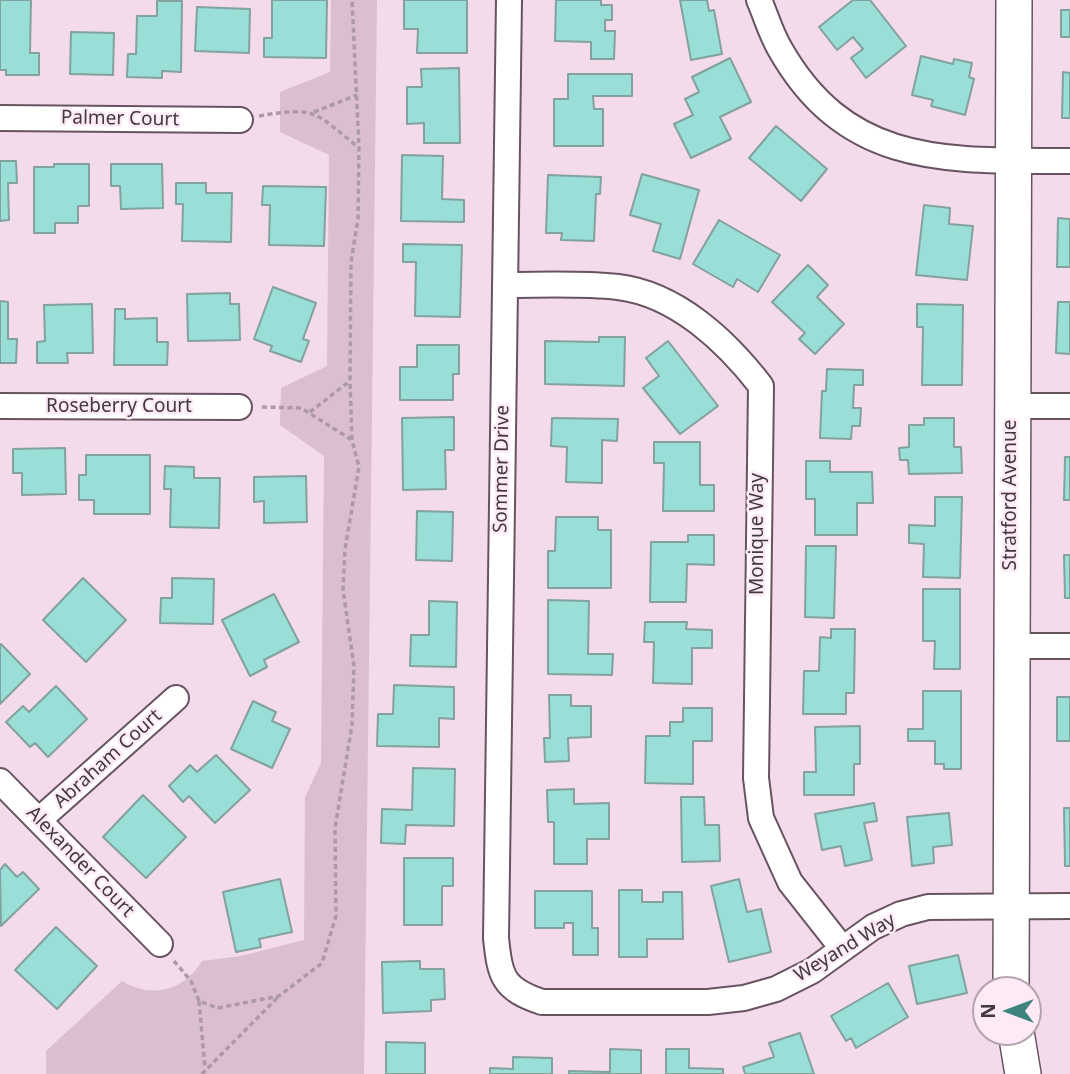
<!DOCTYPE html>
<html>
<head>
<meta charset="utf-8">
<style>
	body { margin:0 }
	#map { position:relative; width:1070px; height:1074px; overflow:hidden; background:#f3dbeb; font-family:"Noto Sans",sans-serif }
	canvas { display:block }
	.north { position:absolute; left:972px; top:976px; width:70px; height:70px; box-sizing:border-box; background:#feeaf7; border:2px solid #b3a3ad; border-radius:50%; rotate:270deg; font-size:19px; font-weight:700; line-height:28px; text-align:center; color:#42393f }
	.north::after { content:''; display:block; margin:auto; width:24px; height:32px; background:#3d847f; clip-path:polygon(50% 0,100% 100%,50% 72%,0 100%) }
</style>
</head>
<body>
<div id="map">
<canvas width="1070" height="1074"></canvas>
<div class="north">N</div>
</div>
<script>
const context = document.querySelector('canvas').getContext('2d');
context.lineJoin = 'round';
function paint(path, color) {
  context.fillStyle = color;
  context.fill(path, 'evenodd');
}
function strokePath(path, color, width, dash) {
  context.strokeStyle = color;
  context.lineWidth = width;
  context.lineCap = dash ? 'butt' : 'round';
  context.setLineDash(dash || []);
  context.stroke(path);
}
function drawText(font, color, halo, rows, align = 'center') {
  context.font = font + ' "Noto Sans",sans-serif';
  context.lineWidth = 5;
  context.setLineDash([]);
  context.textBaseline = 'middle';
  context.strokeStyle = halo;
  context.fillStyle = color;
  for (const [text, x, y, turn = 0] of rows) {
    context.save();
    context.translate(x, y);
    context.rotate((+turn || 0) * Math.PI / 180);
    context.textAlign = isNaN(turn) ? turn : align;
    if (halo) context.strokeText(text, 0, 0);
    context.fillText(text, 0, 0);
    context.restore();
  }
}
const green = new Path2D(`
	M331,0H377L364,1074H46V1051L122,981C153,999 183,991 202,961L241,956L304,940L305,797L321,763L324,456L280,425L281,388L327,366L329,155L280,132V92L330,72Z`);
const building = new Path2D(`
	M0,0H31L30,53H39V75H6V70H0Z
	M272,0H327L326,58L264,57V38H272Z
	M404,0H467V53H417L418,29H404Z
	M556,0H601V5H612V20H605V31H615L614,59H591V42L555,41Z
	M680,0H707L709,11L714,10L722,54L691,60Z
	M853,0H870L906,46L866,78L851,58L863,49L853,37L837,50L819,27Z
	M157,1H182L181,72L162,71V78L127,77L128,54H136L137,16H157Z
	M197,7L250,9L249,53L195,51Z
	M1061,10H1070V37H1061Z
	M71,32L114,33L113,75L70,74Z
	M921,56L953,64L954,59L972,63L969,77L974,79L965,115L931,106L933,100L912,95Z
	M730,58L751,102L720,117L731,139L691,158L674,124L693,115L685,99L699,92L692,77Z
	M459,68L460,143H424V123L407,124V87H422L421,69Z
	M1063,72L1070,73V118H1062Z
	M568,74H632V96H593L594,109H603V146H554V99H568Z
	M776,126L827,169L801,201L749,158Z
	M402,155L443,156L442,199L464,200V222L401,221Z
	M0,161H16L17,183H8L9,220L0,221Z
	M54,164H89V206H78V223H55V233H34V167H54Z
	M111,164H162L163,208L121,209L120,186H111Z
	M642,174L699,190L680,259L653,251L661,224L630,215Z
	M548,175L601,177L600,194H596L594,241L561,240L562,233H546Z
	M176,183H206V193H232L231,242L182,241L183,204H176Z
	M263,186L326,187L324,246L269,245L270,205H262Z
	M924,205L950,208L949,224L973,226L967,280L916,275Z
	M1058,218L1070,219V267H1057Z
	M719,220L780,255L758,292L737,279L733,287L693,264Z
	M403,244L462,245L460,317L415,316L416,262H403Z
	M808,265L828,285L817,297L844,324L815,354L799,339L805,333L772,302Z
	M273,287L316,303L303,339L309,341L301,362L270,351L272,346L254,339Z
	M230,293V304H239L240,340L188,341L187,294Z
	M0,301L8,302V339H17L16,363H0Z
	M1058,302H1070V354L1056,353Z
	M92,304L93,353H67L68,363H37V342L45,341L44,305Z
	M917,304L963,305L962,385H922L923,327H917Z
	M115,309H125V319L157,318V342H168L167,365H114Z
	M599,337H625L624,386L545,384V341L599,342Z
	M668,341L718,406L680,434L643,388L659,376L646,358Z
	M417,345H459V374H453V400H400V367H417Z
	M827,369L863,370V385H854L853,408H861L860,426H852L851,439L820,438L822,391H826Z
	M454,417V450H445L446,489L403,490L402,418Z
	M552,418L618,419L617,441L602,440V483L566,482L567,447L551,446Z
	M924,418H954V447H961L962,473L909,474L908,460H900L899,448L909,447V425H924Z
	M654,442H700V485H714V511H663L664,463H654Z
	M65,448L66,494L22,495V473H13V449Z
	M86,455H150V514H94V500H79V475H86Z
	M1065,457H1070V500H1064Z
	M806,461H830V472H872L873,503H857V535H815V499H806Z
	M165,466L194,467V478H220L219,528L170,527L171,489H164Z
	M306,476L307,522L264,523V501L254,502V477Z
	M935,497H962L960,578L923,577L924,544L909,543V525L935,526Z
	M417,511L453,512L452,561L416,560Z
	M556,517H598V530H611V588H548V551H555Z
	M688,535H714V565L687,564L686,602H650L651,542H688Z
	M806,546H836L834,618L805,617Z
	M1064,555H1070V598H1065Z
	M83,578L126,620L86,662L43,620Z
	M172,578L214,579L213,624L160,623L161,598H172Z
	M923,589H960V669H934L935,641H923Z
	M274,594L299,642L264,660L267,667L250,676L222,620Z
	M548,600L589,601L588,654H613L612,675L548,674Z
	M429,601L457,602L456,667L410,666L411,635H429Z
	M645,622H687L686,629L712,630V648H692V684L653,683L654,642H644Z
	M831,629H855L854,693H846V714H803L804,671H819L820,637L831,638Z
	M1,644L30,674L0,704V645Z
	M394,685L454,687V719L439,718V747L377,746L378,714H393Z
	M56,686L87,719L48,757L35,743L30,747L6,722L23,706L29,712Z
	M923,691H961V769H944V764H935V741H908V729H923Z
	M549,695H571V706H591V737L568,738L569,761L545,762L544,738H550Z
	M1057,697H1070V741H1057Z
	M253,701L276,712L272,721L290,729L272,768L231,749Z
	M683,708H712V741H693V784L645,783L646,736H670V722H683Z
	M860,726V764H854V795H804V772H816L815,727Z
	M216,755L250,790L215,823L189,796L183,802L169,786L190,765L197,772Z
	M413,768L455,769L454,826L406,825L405,844L381,843L382,809L412,810Z
	M574,789V804L609,803V839H587V864H554V822H548L547,790Z
	M143,795L186,837L146,878L103,837Z
	M681,797H704L705,825H719L720,861L682,862Z
	M874,803L877,821L864,823L872,860L845,866L841,846L822,850L815,814Z
	M1064,808H1070V866H1065Z
	M949,813L952,845L933,847L934,863L912,866L907,817Z
	M404,858H453V886H442V925H404Z
	M5,864L17,877L23,872L39,889L1,926L0,870Z
	M280,879L292,932L259,939L261,947L236,952L223,892Z
	M739,879L747,912L761,909L771,952L729,962L711,886Z
	M619,890H642V902H663V892H682L683,939H647V957H619Z
	M535,891H592V928H598V955H573V923H564V928H535Z
	M56,927L97,966L57,1009L15,970Z
	M958,955L967,993L917,1004L909,966Z
	M420,961V969H444L445,999L431,1000V1011L383,1013L382,962Z
	M888,983L908,1017L856,1048L851,1038L846,1041L831,1016Z
	M800,1033L814,1074H745L743,1067L774,1057L769,1043Z
	M386,1042L425,1043V1074H386Z
	M610,1049L641,1050V1074H569V1071L610,1072Z
	M666,1049H689V1068L723,1069V1074H666Z
	M513,1057L552,1058V1074H490V1068L513,1069Z`);
const path = new Path2D(`
	M314,112L357,95
	M259,116C317,106 314,112 358,147
	M262,407L301,408L352,440
	M310,412L350,381
	M174,961L191,981L199,1001L218,1008L279,996L322,963L336,916L335,828L352,725L354,666L343,590L345,549L359,467L352,440L350,381L351,262L358,219L359,148L352,0
	M199,1001L205,1068
	M202,1074L279,996`);
const street = new Path2D(`
	M509,0L496,938C500,977 503,989 542,1002H708L744,998L776,989L812,971L873,927L901,914L928,907L1070,906
	M759,0C766,16 771,34 780,49C848,169 950,160 1070,161
	M0,118L240,120
	M505,285C543,285 581,283 618,287C677,294 727,342 761,386L756,778L761,818L790,882L842,948
	M0,406L239,407
	M1012,406H1070
	M1010,646H1070
	M0,781L160,944
	M39,820L176,698`);
const secondary = new Path2D(`
	M1011,990L1014,0
	M1016,1032L1023,1074`);
const streetNames = [
	["Palmer Court",120,119,1],
	["Roseberry Court",119,407],
	["Sommer Drive",502,469,-89],
	["Stratford Avenue",1011,495,-90],
	["Monique Way",758,534,-90],
	["Abraham Court",108,759,-42],
	["Alexander Court",80,862,46],
	["Weyand Way",845,948,-31]
];
paint(green, '#dcbed2');
paint(building, '#99ded7');
strokePath(building, '#83a19e', 2);
strokePath(street, '#685361', 28);
strokePath(secondary, '#685361', 38);
strokePath(path, '#ac9aa6', 3.5, [5, 3.5]);
strokePath(street, '#fff', 24);
strokePath(secondary, '#fff', 35);
drawText('19px', '#42393f', '#feeaf7', streetNames);
</script>
</body>
</html>
